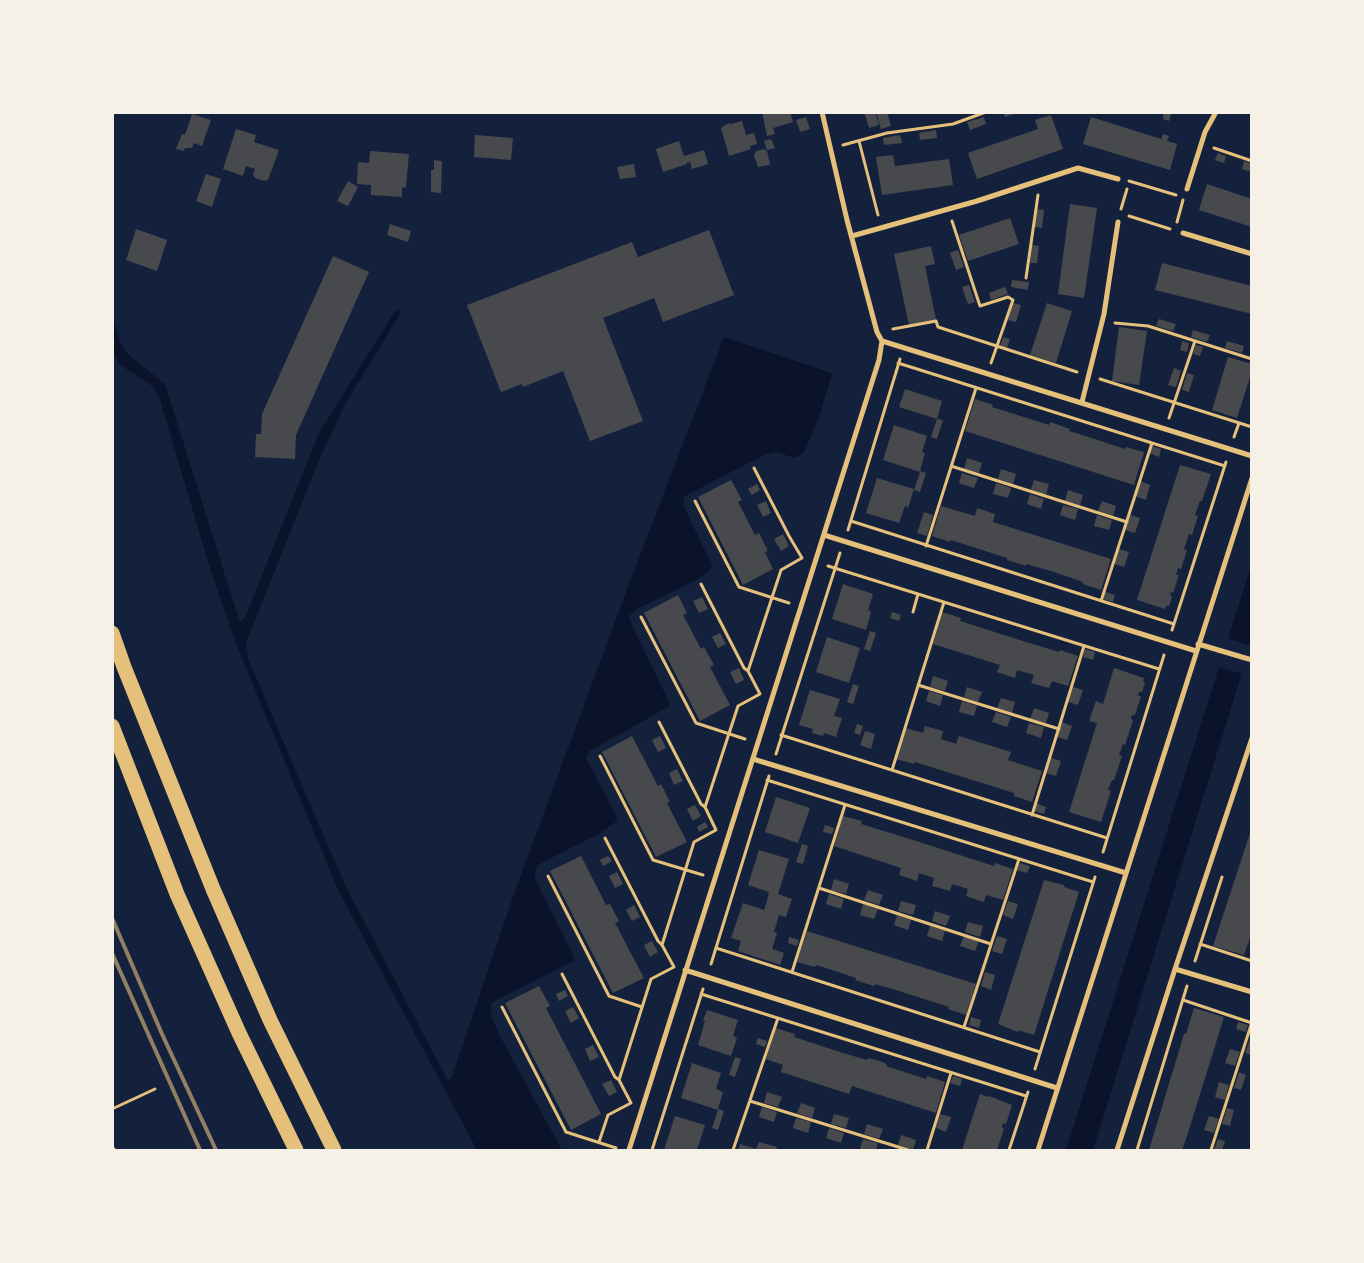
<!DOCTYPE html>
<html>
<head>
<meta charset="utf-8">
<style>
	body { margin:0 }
	#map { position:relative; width:1364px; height:1263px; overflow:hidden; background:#14213d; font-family:Commissioner,sans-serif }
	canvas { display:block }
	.frame { position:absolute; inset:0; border:114px solid #f6f1e7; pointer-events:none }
</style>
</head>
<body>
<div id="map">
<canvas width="1364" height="1263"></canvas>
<div class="frame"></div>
</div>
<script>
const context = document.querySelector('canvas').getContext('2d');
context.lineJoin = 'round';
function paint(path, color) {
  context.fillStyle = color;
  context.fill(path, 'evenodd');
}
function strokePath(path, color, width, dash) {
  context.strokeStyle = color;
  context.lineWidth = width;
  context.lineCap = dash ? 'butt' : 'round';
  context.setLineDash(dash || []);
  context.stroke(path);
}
const water = new Path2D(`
	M399,309L401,311L399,316L345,404L321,456L246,643L248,658L305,793L347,889L447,1079H451L516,888L632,576L724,337L832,373L820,414L804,453L795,458L776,452L764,455L685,496L683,500L684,507L712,565L711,569L696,580L637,609L630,615L629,619L670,704V706L589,751L586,758L616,815L617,821L600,833L540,864L536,868L535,879L574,957L573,961L493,1002L491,1004C489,1016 496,1027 501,1038L562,1150H477L338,890L236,644L208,562L161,403C159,397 157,390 152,386C141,376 122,370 115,357C109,348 112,329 113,319L122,347L130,356L165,384L240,623L245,617L319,433L395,311Z
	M1251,566V644L1093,1150H1066Z`);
const pier = new Path2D(`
	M1226,638L1251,646L1252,653L1245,675L1217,666Z`);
const building = new Path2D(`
	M762,112H790L793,122L773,128L775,134L767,136Z
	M864,112H875L879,125L869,128Z
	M876,112H887L891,126L881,129Z
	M1004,112H1018V113L1005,117Z
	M1164,112H1172L1169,121L1163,119Z
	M192,114L211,120L202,146L194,143L192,148H185L184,151L176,149L182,134L185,135Z
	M1051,115L1063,149L977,179L968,153L1038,129L1035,120Z
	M806,117L810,129L800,132L796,120Z
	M984,117L986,124L970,130L967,122Z
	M1091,117L1161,139L1163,134L1169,136L1167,141L1177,144L1170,170L1083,144Z
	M742,121L746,135L754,133L757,144L750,146L751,149L729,156L721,128L729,123L731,124Z
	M236,129L256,135L254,142L279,150L268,180L264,181L255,178L253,175L255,169L246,166L243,176L223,169Z
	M936,130L937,138L920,140L919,133Z
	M475,135L513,138L511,160L474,157Z
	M900,135L902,143L884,145L883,138Z
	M771,139L775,148L767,150L764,141Z
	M679,141L684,156L704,150L708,164L692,169L690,162L686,163L687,164L663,172L656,149Z
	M765,149L766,151H767L770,164L769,165L758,167L754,155L756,151Z
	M370,151L409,154L406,188L402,187V197L371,195V185L357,184L358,162L369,163Z
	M1218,153L1226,156L1224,163L1215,160Z
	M893,155L895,166L949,159L953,185L882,195L876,157Z
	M434,160L442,161L441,193L431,192V170H434Z
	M1244,161L1252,164V172L1242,169Z
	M634,164L636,177L620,179L617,167Z
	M206,174L221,179L212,207L196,201Z
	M348,181L358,187L348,206L337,201Z
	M1207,184L1252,199V227L1199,210Z
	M1070,204L1097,208L1084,298L1058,294Z
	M1037,209L1044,210L1042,228L1034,227Z
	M1010,218L1019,244L968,261L959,235Z
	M390,224L411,231L408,242L387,235Z
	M136,229L167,240L157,271L126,260Z
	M709,230L734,295L663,322L654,298L603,318L643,421L590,441L563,371L523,387L522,384L501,392L467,305L632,242L638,257Z
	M1032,245L1039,246L1037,263H1030Z
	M931,246L935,264L925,266L936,320L909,325L894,254Z
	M958,250L964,267L956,270L950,253Z
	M333,256L369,272L296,435L295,459L255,457L256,434H261L262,414Z
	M1162,263L1252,286V314L1155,290Z
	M1012,280L1029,282L1028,290L1011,287Z
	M969,285L975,302L968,304L962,287Z
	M1005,287L1008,294L991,300L989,293Z
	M1013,303L1021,305L1016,322L1008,320Z
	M1047,303L1072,311L1056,363L1030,355Z
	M1159,319L1176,324L1173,331L1156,326Z
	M1119,327L1147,331L1139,385L1112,381Z
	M1193,330L1210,335L1207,342L1191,337Z
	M1003,337L1010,339L1007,348L1000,346Z
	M1182,341L1189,343L1187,352L1180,350Z
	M1227,341L1244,346L1242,353L1225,348Z
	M1196,345L1203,347L1200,356L1193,354Z
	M1228,357L1252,364V371L1237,418L1212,410Z
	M1174,368L1181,371L1176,387L1168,385Z
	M1187,373L1194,375L1189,392L1182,390Z
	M905,389L942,401L937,419L899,407Z
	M975,399L993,405L992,407L1049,425L1050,422L1070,429L1069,431L1076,433L1125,449L1126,447L1144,452L1134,485L965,431Z
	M937,419L943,420L937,439L931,437Z
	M894,425L927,436L922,452L925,453L920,471L926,473L920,492L914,490L920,472L883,460Z
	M1151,446L1161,449L1159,457L1149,453Z
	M967,458L982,463L979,473L964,469Z
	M1180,465L1211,474L1202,501H1200L1195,515L1198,516L1192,535L1189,534L1184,549L1187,550L1181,569L1178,568L1176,575H1179L1173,593L1171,592L1170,595L1172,597L1169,606H1166L1165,609L1137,600Z
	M1001,469L1016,474L1013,484L998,479Z
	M962,473L978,478L974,488L959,483Z
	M877,478L914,489L908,508L905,506L899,523L866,513Z
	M731,480L742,500L738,502L755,535L759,533L768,551L765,552L773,569L743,585L698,497Z
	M1034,480L1049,484L1046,495L1031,490Z
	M1140,481L1150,485L1146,500L1135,496Z
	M996,483L1011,488L1008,498L993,494Z
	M757,484L760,490L752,495L748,489Z
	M1068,490L1083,495L1080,505L1065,501Z
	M1030,494L1044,499L1041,509L1027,504Z
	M766,501L771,513L763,517L757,505Z
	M1102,501L1116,506L1113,516L1098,511Z
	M1063,505L1078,509L1075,520L1060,515Z
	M941,506L975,516L977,508L995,514L993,522L1111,559L1101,590L1083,584V582L1051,571L1026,564V566L1007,560V558L951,540L950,542L932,536Z
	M924,512L933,515L927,536L917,533Z
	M1097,515L1112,520L1109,530L1094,526Z
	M1130,515L1140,518L1135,533L1125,530Z
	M783,534L789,546L781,551L774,539Z
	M1119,549L1129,552L1124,567L1114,564Z
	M843,584L873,594L868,610L871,612L866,630L832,619Z
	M1105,592L1115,595L1113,602L1103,599Z
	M678,595L687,613L683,615L701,649L704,647L714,665L710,667L730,705L700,721L644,613Z
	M702,597L708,609L699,613L693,601Z
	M892,612L901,615L899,621L890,618Z
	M942,612L961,618L960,621L1026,642L1059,652L1060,650L1078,656L1068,686L1052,681L1049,688L1031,683L1034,675L1017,670L1015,678L997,672L1000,665L933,644Z
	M870,631L876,633L870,651L864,649Z
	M720,633L726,644L718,648L712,637Z
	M827,637L860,648L849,683L816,672Z
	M1085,649L1095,652L1093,660L1083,657Z
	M739,668L744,680L736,684L730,672Z
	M1114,668L1144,678L1143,681L1145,683L1142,692H1139L1138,696H1141L1135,715H1132L1131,719L1133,720L1125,745L1123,744L1119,755L1122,756L1114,780H1112L1108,790L1111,791L1101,822L1069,812L1097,723L1089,721L1096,701L1103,704Z
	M933,676L948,681L945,691L930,687Z
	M853,684L859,686L853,704L847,702Z
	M967,687L982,692L978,702L964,697Z
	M1073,687L1083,690L1078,705L1068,702Z
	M810,690L840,699L834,716L842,718L836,737L824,733L823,736L812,733L813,729L799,725Z
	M929,691L943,695L940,706L926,701Z
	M1001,698L1015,702L1012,713L997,708Z
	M962,701L977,706L974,716L959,712Z
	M1034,708L1049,713L1046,723L1030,719Z
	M996,712L1011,717L1007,727L992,722Z
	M1062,722L1072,726L1067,740L1057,737Z
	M1029,723L1044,727L1041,738L1026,733Z
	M857,724L863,726L860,735L854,733Z
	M925,726L943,731L941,739L956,744L959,736L1011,752L1008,760L1042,771L1032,802L1014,796V793L915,762L914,764L896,759L906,728L923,733Z
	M865,731L875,734L871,749L860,745Z
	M632,736L658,786L661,784L670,802L667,803L687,842L656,857L602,752Z
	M660,736L666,748L658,752L652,740Z
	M1051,758L1061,761L1056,776L1046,773Z
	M677,769L683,781L674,785L669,773Z
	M776,797L810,808L798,843L765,832Z
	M1036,803L1046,807L1044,814L1034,811Z
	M695,805L701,816L693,821L687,809Z
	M843,816L862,821L861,824L910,839L994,866L995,863L1013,869L1003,900L986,895L984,902L966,896L968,889L952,884L950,891L932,886L934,878L919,873L917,881L899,875L901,868L834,846Z
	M705,822L708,827L699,832L697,827Z
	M825,825L834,828L832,834L823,832Z
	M1252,827V932L1244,955L1213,946Z
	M802,844L808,846L803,864L796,862Z
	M759,850L789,859L778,894L792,899L786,917L779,915L774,932L777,933L772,949L784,953L780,965L738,951L741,941L731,938L743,903L764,910L767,901L769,892L748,885Z
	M581,856L606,905L610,904L619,921L615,923L644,978L613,993L550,871Z
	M608,856L612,861L603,866L600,860Z
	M1020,863L1030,866L1027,873L1017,870Z
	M617,872L623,884L615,888L609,876Z
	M834,879L849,884L846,894L831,890Z
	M1044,880L1064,885V887L1079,892L1034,1035L1018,1030V1032L998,1024Z
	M868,890L883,895L879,905L864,900Z
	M829,894L844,899L841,909L826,904Z
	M901,901L916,905L913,915L898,911Z
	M1008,901L1018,904L1013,919L1003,915Z
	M863,904L878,909L874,919L860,915Z
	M634,905L640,917L632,921L626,910Z
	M935,911L950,916L946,926L932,921Z
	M897,915L911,920L908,930L894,925Z
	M968,922L983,926L980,937L965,932Z
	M930,926L945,931L942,941L927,936Z
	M807,931L976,984L966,1015L948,1009L949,1007L899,991L875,984L874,986L855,980L856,978L832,970L816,965L815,967L797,962Z
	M964,936L979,941L975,951L960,946Z
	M997,936L1007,939L1002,954L992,951Z
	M789,937L799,940L797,946L788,943Z
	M652,941L658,952L650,957L644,945Z
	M985,972L995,975L991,990L981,986Z
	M539,986L550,1006L546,1008L601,1114L571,1130L505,1003Z
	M565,990L568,996L559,1001L556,994Z
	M573,1007L579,1018L571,1023L565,1011Z
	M1194,1008L1224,1017L1187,1136L1182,1150H1149L1184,1034H1186Z
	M707,1010L738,1020L733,1036L737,1038L731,1056L698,1045L705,1021L703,1020Z
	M971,1017L981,1020L979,1028L969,1025Z
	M1238,1022L1248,1025L1246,1032L1236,1029Z
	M776,1028L795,1034L794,1037L843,1053L867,1060L868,1058L877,1060L887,1064L886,1066L926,1079L927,1076L945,1082L936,1113L852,1086L849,1094L781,1072L783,1065L766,1059Z
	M1252,1033V1055L1245,1053Z
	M758,1038L767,1041L765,1047L756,1044Z
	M593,1045L599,1057L590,1061L585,1049Z
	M1230,1049L1240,1052L1235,1066L1225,1063Z
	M735,1057L741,1059L735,1077L729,1075Z
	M692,1063L721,1073L716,1089L723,1092L718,1109L724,1111L718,1130L712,1128L718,1110L681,1098Z
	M1239,1072L1246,1075L1241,1090L1234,1088Z
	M953,1076L962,1079L960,1086L950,1083Z
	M611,1080L617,1092L609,1096L602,1084Z
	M1219,1082L1229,1085L1225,1100L1215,1097Z
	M767,1092L782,1097L778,1107L764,1103Z
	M980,1094L988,1097L989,1096L1012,1105L1006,1124L1003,1123L1002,1128L1004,1129L997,1150H962Z
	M801,1103L815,1108L812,1118L797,1113Z
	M762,1107L777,1112L774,1122L759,1117Z
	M1227,1108L1234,1110L1230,1126L1222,1124Z
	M834,1114L849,1118L846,1128L831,1124Z
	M940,1114L951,1117L946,1132L936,1128Z
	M675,1116L705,1125L697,1150H664Z
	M1209,1116L1219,1119L1214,1133L1204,1130Z
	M796,1118L811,1122L808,1133L793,1128Z
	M867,1124L883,1129L879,1139L864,1134Z
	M829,1128L844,1133L841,1143L826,1138Z
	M901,1135L916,1140L913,1150L898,1145Z
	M863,1139L878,1143L876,1150L860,1149Z
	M1218,1139L1225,1141L1222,1150H1214Z
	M759,1142L777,1147L776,1150H738L740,1144L756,1149Z`);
const path = new Path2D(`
	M859,141L878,215
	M843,145L887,133L953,124L986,112
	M1214,148L1252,161
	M1129,181L1176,195
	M1121,209L1127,189
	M1129,216L1170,229
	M952,221L980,306L1008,297L1013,300L991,363
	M1177,222L1183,200
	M1026,278L1038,195
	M1115,323L1148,326L1252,359
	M893,329L936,321L938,327L1077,372
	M898,363L1225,466
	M1100,379L1252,427
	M1169,418L1195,341
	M1234,437L1239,423
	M951,466L1127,522
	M754,468L789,536L802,558
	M695,501L739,587L789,603
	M851,521L1174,624
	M848,530L900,359
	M926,546L976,388
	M828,566L1159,669
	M701,584L744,668L748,671
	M1101,601L1152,443
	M913,612L918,594
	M641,617L696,723L745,739
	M1172,630L1226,462
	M918,685L1059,729
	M659,722L701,804L705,807
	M781,735L1107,838
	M776,754L840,553
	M600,756L653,860L703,875
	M892,770L944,602
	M767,780L1093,882
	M1032,815L1084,646
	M605,838L658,941L662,945
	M1103,852L1164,655
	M548,876L609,996L642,1007
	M819,888L991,944
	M1200,944L1252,961
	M716,948L1040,1052
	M1195,961L1222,877
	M711,964L769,776
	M792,972L845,805
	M562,974L615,1077L619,1080
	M701,994L1026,1096
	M1183,1000L1252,1023
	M502,1007L566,1132L616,1148
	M964,1027L1019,859
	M1035,1069L1095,877
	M750,1101L908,1150
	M112,1109L155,1089
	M599,1142L608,1115L631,1103L619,1080L651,979L674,967L662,945L694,842L716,830L705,807L738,706L760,694L748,671L781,570L802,558
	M652,1150L703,989
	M733,1150L778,1018
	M927,1150L951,1073
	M1009,1150L1028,1092
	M1137,1150L1187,986
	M1211,1150L1252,1022`);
const service = new Path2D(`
	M112,1147L114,1150`);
const minor = new Path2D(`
	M822,112L847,220L877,332L882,341L1252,456
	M1187,189L1205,132L1216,112
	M1183,233L1252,254
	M852,236L977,201L1078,168L1118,179
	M1082,402L1104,314L1118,222
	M824,535L1196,651
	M1198,644L1252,660
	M753,759L1126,873
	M1175,969L1252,992
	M685,970L1057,1088
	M629,1150L879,360L882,341
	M1038,1150L1252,478
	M1117,1150L1175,969L1252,738`);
const motorway = new Path2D(`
	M112,633L124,667L213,889L270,1020L334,1150
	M112,726L177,894L239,1033L296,1150`);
const rail = new Path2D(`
	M112,918L162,1034L216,1150
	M112,953L200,1150`);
paint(water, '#0b132b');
paint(pier, '#14213d');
paint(building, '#48494c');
strokePath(path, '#e5c07b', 3);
strokePath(service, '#e5c07b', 4);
strokePath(minor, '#e5c07b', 5);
strokePath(motorway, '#e5c07b', 15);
strokePath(rail, '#918062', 4);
</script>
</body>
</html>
